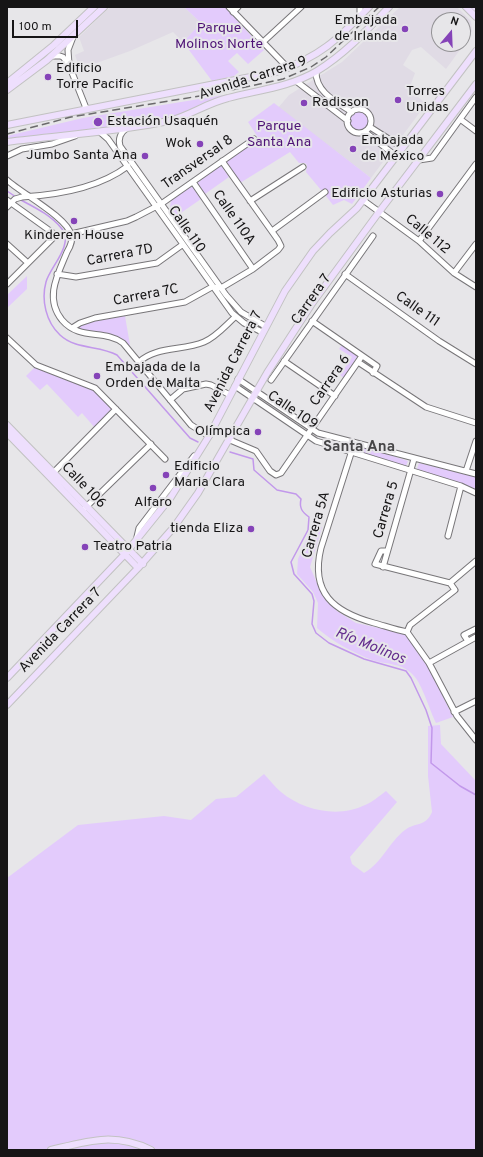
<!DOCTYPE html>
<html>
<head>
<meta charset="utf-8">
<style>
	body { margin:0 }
	#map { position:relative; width:483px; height:1157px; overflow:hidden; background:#e7e6e9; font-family:Overpass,sans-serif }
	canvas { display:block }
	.frame { position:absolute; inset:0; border:8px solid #161516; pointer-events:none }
	.north { position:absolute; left:431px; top:12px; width:40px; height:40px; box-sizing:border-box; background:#e7e6e9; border:1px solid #939295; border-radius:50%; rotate:19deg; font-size:11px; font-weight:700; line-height:16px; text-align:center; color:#161516 }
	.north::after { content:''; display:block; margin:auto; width:14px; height:18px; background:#8543b8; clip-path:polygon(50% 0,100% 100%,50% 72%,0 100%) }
	.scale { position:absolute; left:12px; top:20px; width:66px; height:18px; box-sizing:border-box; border:2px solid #161516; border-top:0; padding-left:5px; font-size:12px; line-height:14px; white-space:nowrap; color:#161516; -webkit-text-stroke:3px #e7e6e9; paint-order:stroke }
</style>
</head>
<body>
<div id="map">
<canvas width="483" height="1157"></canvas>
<div class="frame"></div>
<div class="north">N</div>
<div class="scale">100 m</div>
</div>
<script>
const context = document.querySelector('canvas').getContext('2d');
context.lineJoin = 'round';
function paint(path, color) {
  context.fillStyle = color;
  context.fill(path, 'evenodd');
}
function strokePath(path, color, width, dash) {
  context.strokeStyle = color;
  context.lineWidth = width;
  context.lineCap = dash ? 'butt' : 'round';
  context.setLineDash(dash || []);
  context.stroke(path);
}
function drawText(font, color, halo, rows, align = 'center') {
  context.font = font + ' Overpass,sans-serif';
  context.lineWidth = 4;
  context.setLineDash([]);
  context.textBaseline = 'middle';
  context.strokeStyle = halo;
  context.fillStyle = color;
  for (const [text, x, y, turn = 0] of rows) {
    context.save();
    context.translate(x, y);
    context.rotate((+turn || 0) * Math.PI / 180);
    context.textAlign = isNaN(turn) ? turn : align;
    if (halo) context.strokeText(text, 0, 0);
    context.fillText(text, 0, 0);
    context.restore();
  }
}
const built = new Path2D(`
	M110,7H184L201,23L183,42L173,32L130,51L80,69L75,55L84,51L79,37Z
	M400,7H457L471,21L472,31L470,36L446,69L421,47L412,50L403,65L415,73L409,89L426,104L371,178L278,108L289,95L342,62ZM439,20H463V44H439Z`);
const green = new Path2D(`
	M184,7H225L264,50L248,64L237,53L228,61L239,72L234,76L212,81L183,42L201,23Z
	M224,95L173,117L119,127L63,134L7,139V136L83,118Z
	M274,103L371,178L352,204L344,200L333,205L326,196L328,192L327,190H321L306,172L307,165L305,163H299L290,152L240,183L226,162L259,139L248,122Z
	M350 121a9 9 0 1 1 18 0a9 9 0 1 1-18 0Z
	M221,165L229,177L205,194L197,183Z
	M192,186L201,199L175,217L170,208L171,200Z
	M27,276V289L7,308V295Z
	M125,316L130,345H127L119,339L76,330L85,323Z
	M342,345L358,355L344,378L340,375L352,357L339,349Z
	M35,367L91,388L112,409L95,428L82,413L78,417L47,384L40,390L26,376Z
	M358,445L408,461L406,466L356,451Z
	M419,463L476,477V490L417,469Z
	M322,527L310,567L320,590L337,611L356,623L407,634L428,666L453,717L436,723C430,711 422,684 414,676C402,662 387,665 372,660C352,652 333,642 317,628L318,603L313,592L297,574L298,559L311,529Z
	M440,725L441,744L476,781V1150H7V878L78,825L164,816L191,820L216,799L236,797L264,774C270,780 275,787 281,792C304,811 339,818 365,805C373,802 379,796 386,791L397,802L350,857L352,864L364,873C382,863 389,842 405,830C415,822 426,827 432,812L428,776V726Z`);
const stream = new Path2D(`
	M7,191L16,197
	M19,199C34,207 51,215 62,229C74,245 50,267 46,282C41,300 46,322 60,335C76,350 99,345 117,355L190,438L198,442
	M230,452L253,459L254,470L277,490L296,494L301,499C299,508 302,512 309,517L308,530L291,562L294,574L312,594L314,601L312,624L316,633L329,643L364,659L406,671L411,678L426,710L432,728L431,763L460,786L476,795`);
const minor = new Path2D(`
	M229,7L288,68
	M360,7V16
	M233,12L238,7
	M262,43L301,7
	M51,56H60L63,57L69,65L86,108
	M69,64L68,50L73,37
	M316,72C316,93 337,102 352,112
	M296,81L348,121
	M347 121a12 12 0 1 1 24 0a12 12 0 1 1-24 0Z
	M460,119L476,131
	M370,127L403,148
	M127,128C120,133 118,138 120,146L226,295L241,312L265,326
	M100,132L108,139L232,313L244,323L262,332
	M365,132L396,156
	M7,156L22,149L52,144L75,136
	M419,160L432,158L476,97
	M7,180C21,193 68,218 71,235C73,240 70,247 67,252C58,274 44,298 62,320C80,341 104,329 123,343L191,425L209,436
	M193,182L253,269
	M7,200L53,233L54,237L7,284
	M363,200L419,241L454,273L476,287
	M250,201L303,167
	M7,207L15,199L22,197C58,195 99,188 128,166
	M272,231L325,192
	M71,234L127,221L136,217L161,204L254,139
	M419,241L476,164
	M7,244L28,263
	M454,273L476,244
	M57,274L76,277L157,263L182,245
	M345,274L439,341L476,364
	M312,321L377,366L373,373
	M72,328L80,323L95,318L185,302L212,287L221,288L253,269L278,250L281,246L278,240L222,161
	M7,338L36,365L95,388L165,459
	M284,361L335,396
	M139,362C156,346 183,351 204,342C216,337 225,326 235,317
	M358,362L426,407L476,423
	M238,379L318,433L476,474
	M271,380L373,236
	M235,386L316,441L461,486L476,493
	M170,400L183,389L206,384L211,385L230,395
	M230,440L256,451L270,471L276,475L281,473L362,356
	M354,444L321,548C310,593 334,612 374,623C385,626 396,630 407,632
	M466,471L476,441
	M53,473L116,409
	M84,509L151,444
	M448,536L461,486
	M136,541L139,528L194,456
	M387,551H381L375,564L450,583L455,590L410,625L407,632
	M383,567L414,459
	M450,583L476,561
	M407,632L429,663L457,716L476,740
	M468,641L464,635L476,629
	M429,663L476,637
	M454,712L476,701`);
const major = new Path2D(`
	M466,7L476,17
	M475,7L476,8
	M7,83L54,45L94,7
	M7,90L47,60L104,7
	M7,125L276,72C320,57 337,40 369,7
	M7,142C61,135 115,132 169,121C189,116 207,103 228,98C258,90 290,87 317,71C345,54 367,30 389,7
	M7,425L143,564
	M7,433L138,568
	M7,678L125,554L171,497L209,436L285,291L313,251L330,233L357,208L476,51
	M7,705L138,568L174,527L198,493L267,373L311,305L379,212L476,84
	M51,1150C88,1141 114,1132 151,1150`);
const rail = new Path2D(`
	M7,134L71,117L218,93L283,79L311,67L326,57L379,7`);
const markers = [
	[405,29,4,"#8543b8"],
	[48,77,4,"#8543b8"],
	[398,100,4,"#8543b8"],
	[304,103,4,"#8543b8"],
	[98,122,5,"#8543b8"],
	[200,144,4,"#8543b8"],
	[353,149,4,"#8543b8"],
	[145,156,4,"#8543b8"],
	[440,194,4,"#8543b8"],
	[74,221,4,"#8543b8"],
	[97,376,4,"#8543b8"],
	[258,432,4,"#8543b8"],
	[166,475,4,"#8543b8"],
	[153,488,4,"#8543b8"],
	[251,529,4,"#8543b8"],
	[85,547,4,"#8543b8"]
];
const poiNames = [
	["Embajada",397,21,"right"],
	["de Irlanda",397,37,"right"],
	["Edificio",56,69],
	["Torre Pacific",56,85],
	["Torres",406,92],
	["Unidas",406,108],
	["Radisson",312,103],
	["Estación Usaquén",107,122],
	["Embajada",361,141],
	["de México",361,157],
	["Wok",192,144,"right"],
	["Jumbo Santa Ana",137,156,"right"],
	["Edificio Asturias",432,194,"right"],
	["Kinderen House",74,236,"center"],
	["Embajada de la",105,368],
	["Orden de Malta",105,384],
	["Olímpica",250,432,"right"],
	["Edificio",174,467],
	["Maria Clara",174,483],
	["Alfaro",153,503,"center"],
	["tienda Eliza",243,529,"right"],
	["Teatro Patria",93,547]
];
const parkNames = [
	["Parque",219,29],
	["Molinos Norte",219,45],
	["Parque",279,127],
	["Santa Ana",279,143]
];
const streetNames = [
	["Avenida Carrera 9",253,79,-18],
	["Transversal 8",198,163,-35],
	["Calle 110A",233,218,55],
	["Calle 110",186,230,55],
	["Calle 112",427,235,40],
	["Carrera 7D",120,256,-11],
	["Carrera 7C",146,296,-11],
	["Carrera 7",312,300,-55],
	["Calle 111",417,310,35],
	["Avenida Carrera 7",234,362,-63],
	["Carrera 6",331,381,-55],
	["Calle 109",292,411,34],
	["Calle 106",83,486,46],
	["Carrera 5",387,510,-74],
	["Carrera 5A",317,525,-74],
	["Avenida Carrera 7",61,631,-46]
];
const neighbourhoodNames = [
	["Santa Ana",359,448]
];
const waterNames = [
	["Río Molinos",370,647,22]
];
paint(built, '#e0dbe5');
paint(green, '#e3cbfc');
strokePath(stream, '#c298eb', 1.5);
strokePath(minor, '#787679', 7);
strokePath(major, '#c2c2c2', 8);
strokePath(minor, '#fff', 5);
strokePath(major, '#eedffd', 6);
strokePath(rail, '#6b6a6c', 1.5, [8, 4]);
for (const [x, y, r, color] of markers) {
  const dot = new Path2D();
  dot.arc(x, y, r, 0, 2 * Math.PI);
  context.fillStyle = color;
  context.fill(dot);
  strokePath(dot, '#e7e6e9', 1.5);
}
drawText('14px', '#161516', '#e7e6e9', poiNames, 'left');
drawText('14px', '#4e1376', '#e7e6e9', parkNames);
drawText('14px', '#161516', '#e7e6e9', streetNames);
drawText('bold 15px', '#474648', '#e7e6e9', neighbourhoodNames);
drawText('italic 15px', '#642d8e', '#e7e6e9', waterNames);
</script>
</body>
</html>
